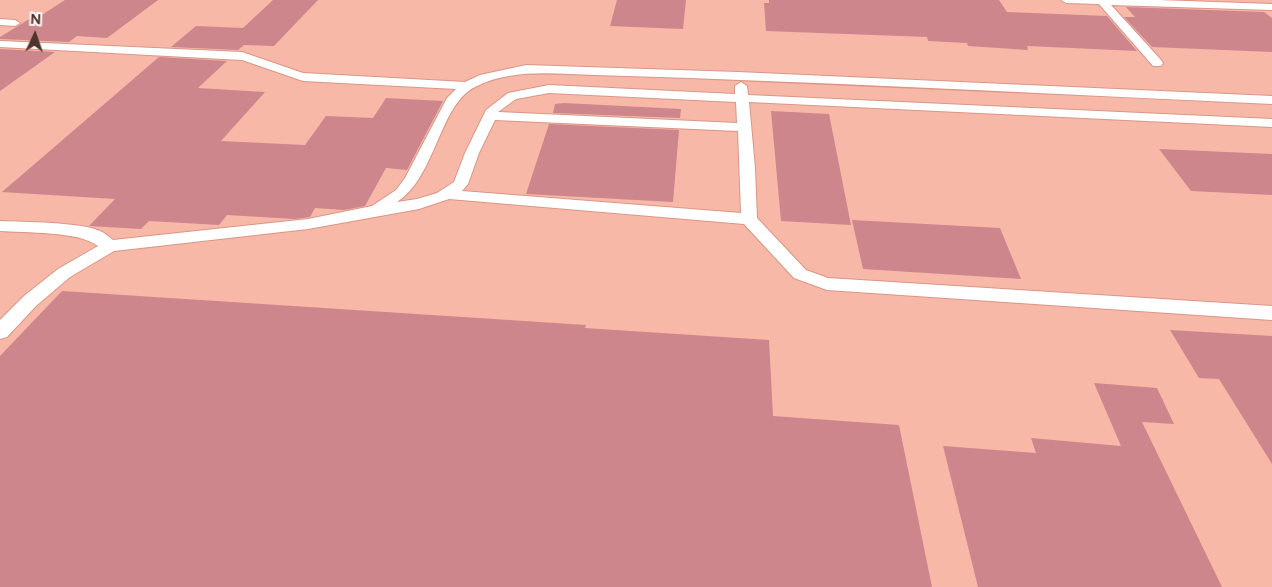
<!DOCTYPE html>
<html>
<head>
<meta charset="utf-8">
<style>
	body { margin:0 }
	#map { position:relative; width:1272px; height:587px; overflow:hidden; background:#f6cbc0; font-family:Figtree,sans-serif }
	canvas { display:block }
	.north { position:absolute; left:10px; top:10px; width:50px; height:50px; -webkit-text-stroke:4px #fdf5f3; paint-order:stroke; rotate:3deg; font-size:14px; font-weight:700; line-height:20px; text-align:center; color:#4f332c }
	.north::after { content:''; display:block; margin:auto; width:18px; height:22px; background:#4f332c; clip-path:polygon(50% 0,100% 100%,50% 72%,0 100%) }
</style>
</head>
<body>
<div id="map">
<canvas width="1272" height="587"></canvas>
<div class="north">N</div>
</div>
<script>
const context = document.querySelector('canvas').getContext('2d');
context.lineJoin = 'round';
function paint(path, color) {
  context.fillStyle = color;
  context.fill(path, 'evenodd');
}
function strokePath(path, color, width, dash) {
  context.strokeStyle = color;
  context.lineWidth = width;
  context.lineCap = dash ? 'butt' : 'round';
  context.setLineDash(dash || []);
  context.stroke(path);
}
const built = new Path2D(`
	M0,0H1272V587H0Z`);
const building = new Path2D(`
	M65,0H158L107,38L77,36L69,42L0,39V37L31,18H37Z
	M273,0H318L274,46L244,45L238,50L171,47L196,26L243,28Z
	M617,0H686L683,29L610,26Z
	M769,0H999L1007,12L1107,16L1137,51L1027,46L1028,50L968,46L967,43L928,41L927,37L766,31L764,3H769Z
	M1126,7L1264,12L1272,18V52L1152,47L1124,17H1135Z
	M0,49L55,52L0,91Z
	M159,57L227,61L198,88L265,92L221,141L305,145L326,116L373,118L386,98L443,101L407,170L386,168L365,206L344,210L315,208L310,217L295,219L227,215L219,225L149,221L141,229L89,226L115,199L2,192Z
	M564,103L681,109L680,118L553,113L555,104Z
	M771,111L829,114L851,225L781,221Z
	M549,124L679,130L673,202L526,194Z
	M1159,149L1272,154V195L1191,191Z
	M852,220L1000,228L1021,279L863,269Z
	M62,291L586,325L585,328L769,340L773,416L899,425L932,587H0V356Z
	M1170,330L1272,336V464L1219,379L1199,378Z
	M1094,383L1157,388L1174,424L1142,422L1222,587H978L943,446L1036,453L1031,438L1121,446Z`);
const lane = new Path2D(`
	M1061,0H1158L1272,4V10L1111,5L1161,60L1163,63L1161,66H1153L1099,4L1066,3Z
	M0,19L15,20L20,23L15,26L0,25Z
	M0,41L242,52L303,73L465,82L480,75L526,65L738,72L1272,96V104C1078,95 884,85 690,78C659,77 627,76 595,75C555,74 512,68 475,87C439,105 436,177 397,202L417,199L437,193L454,182L465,153L486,110L508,93L549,85L735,94V86L741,82L747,86L748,95L1272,119V127L749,102L755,168L757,218L806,270L828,278L1272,306V320L827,290L794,278L744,224L449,199L419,209L308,229L114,251L70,277L36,306L7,337L0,339V320L24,296L58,269L98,246C79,231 25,233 0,231V221C24,222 81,222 100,231C105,233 109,237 113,240L308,219L372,206L396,190L405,178L447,98L456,89L303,81L242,60L0,47ZM549,93L736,102L737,123L498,112L516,99ZM495,120L738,131L741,213L462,191L468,184L479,153Z`);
paint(built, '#f7b8a8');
paint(building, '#cd868c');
strokePath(lane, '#db9686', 2);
paint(lane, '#fff');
</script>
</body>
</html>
